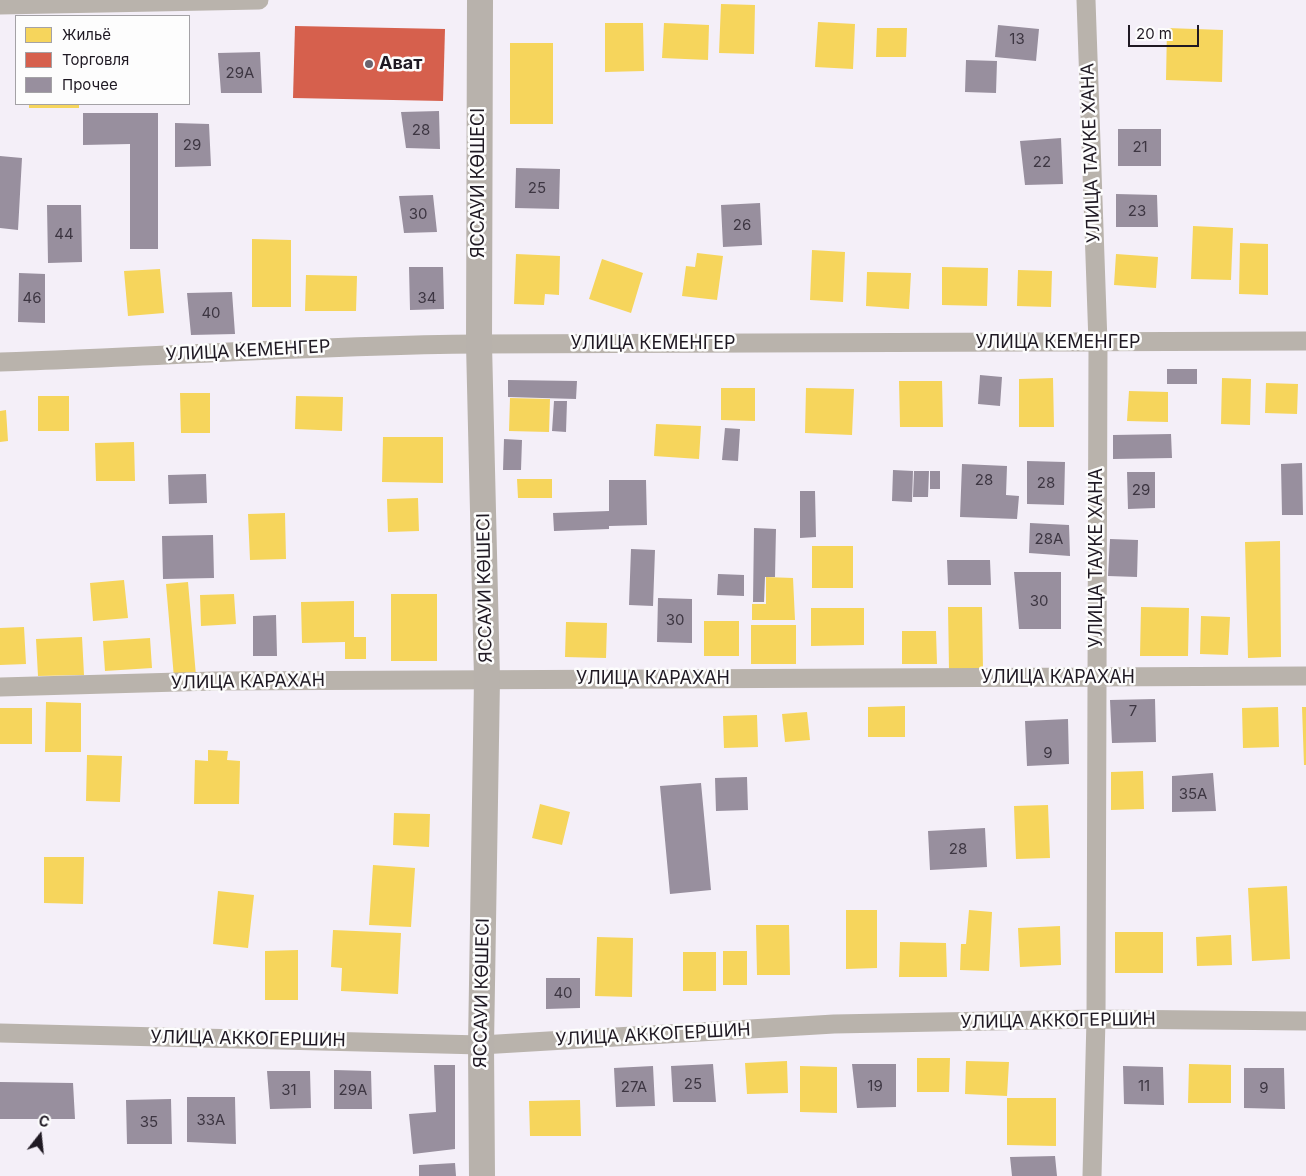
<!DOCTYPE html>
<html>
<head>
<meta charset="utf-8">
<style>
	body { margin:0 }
	#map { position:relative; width:1306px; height:1176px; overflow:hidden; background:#f4eff8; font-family:Inter,sans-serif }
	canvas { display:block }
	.legend { position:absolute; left:15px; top:15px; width:175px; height:90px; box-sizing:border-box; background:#fdfdfd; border:1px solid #a4a2a6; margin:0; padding:6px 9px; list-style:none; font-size:15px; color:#1f1923 }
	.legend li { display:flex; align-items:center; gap:10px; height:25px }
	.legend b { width:25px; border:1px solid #a4a2a6 }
	.north { position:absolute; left:15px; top:1111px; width:50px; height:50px; -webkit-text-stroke:4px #fdfdfd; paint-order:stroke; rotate:16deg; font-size:14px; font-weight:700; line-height:20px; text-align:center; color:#1f1923 }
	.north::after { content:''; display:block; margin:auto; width:18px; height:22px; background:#1f1923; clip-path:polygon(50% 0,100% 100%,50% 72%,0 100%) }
	.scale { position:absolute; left:1128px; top:25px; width:71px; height:22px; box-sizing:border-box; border:2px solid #1f1923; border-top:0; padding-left:6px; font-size:15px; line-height:18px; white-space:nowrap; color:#1f1923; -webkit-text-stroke:4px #fdfdfd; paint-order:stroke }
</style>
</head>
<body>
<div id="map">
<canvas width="1306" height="1176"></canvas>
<ul class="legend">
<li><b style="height:14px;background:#f6d55c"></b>Жильё</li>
<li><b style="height:14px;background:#d6604d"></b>Торговля</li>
<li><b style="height:14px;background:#988f9e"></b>Прочее</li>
</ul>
<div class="north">С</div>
<div class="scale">20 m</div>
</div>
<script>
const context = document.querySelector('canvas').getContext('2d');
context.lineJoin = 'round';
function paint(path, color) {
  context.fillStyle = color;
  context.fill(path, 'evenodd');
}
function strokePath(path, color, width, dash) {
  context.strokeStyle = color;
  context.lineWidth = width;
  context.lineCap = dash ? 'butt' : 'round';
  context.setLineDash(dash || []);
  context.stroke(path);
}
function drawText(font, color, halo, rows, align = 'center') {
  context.font = font + ' Inter,sans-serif';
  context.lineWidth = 5;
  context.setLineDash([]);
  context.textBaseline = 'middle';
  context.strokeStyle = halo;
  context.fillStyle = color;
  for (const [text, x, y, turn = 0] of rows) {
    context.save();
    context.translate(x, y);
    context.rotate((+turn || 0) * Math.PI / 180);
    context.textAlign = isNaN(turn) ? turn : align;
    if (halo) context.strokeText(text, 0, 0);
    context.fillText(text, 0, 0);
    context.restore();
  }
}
const homes = new Path2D(`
	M721,4L755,5L754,54L719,53Z
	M818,22L855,24L853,69L815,67Z
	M605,23H643L644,71L605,72Z
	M664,23L709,25L708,60L662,58Z
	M877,28H907L906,57H876Z
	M1167,28L1223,30L1222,82L1166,80Z
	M510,43H553V124H510Z
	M29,104H79V108H29Z
	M1193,226L1233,228L1231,280L1191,279Z
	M252,239L291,240V307H252Z
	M1240,243L1268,244V295L1239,294Z
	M812,250L845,252L843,302L810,300Z
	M697,253L723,256L717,300L682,296L686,266L695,267Z
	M516,254L560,256L559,295L545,294L544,305L514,304Z
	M1116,254L1158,257L1156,288L1114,285Z
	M602,259L643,273L631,313L589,299Z
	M942,267L988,268L987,306L942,305Z
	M160,269L164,313L128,316L124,271Z
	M1018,270L1052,271L1051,307L1017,306Z
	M867,272L911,273L909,309L866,306Z
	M306,275L357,276L356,311H305Z
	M1053,378L1054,427H1019V379Z
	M1222,378L1251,379L1250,425L1221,424Z
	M899,381H942L943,427H900Z
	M1266,383L1298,384L1297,414L1265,413Z
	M721,388H755V421L721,420Z
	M806,388L854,389L852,435L805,433Z
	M1129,391L1168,392V422L1127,421Z
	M180,393H210V433H181Z
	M38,396H69V431H38Z
	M296,396L343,397L342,431L295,429Z
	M510,398L550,399L549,432L509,431Z
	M6,410L8,441L0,442V411Z
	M656,424L701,426L699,459L654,456Z
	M383,437H443V483L382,482Z
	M134,442L135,481H96L95,443Z
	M517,479H552V498H518Z
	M418,498L419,531L388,532L387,499Z
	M285,513L286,559L250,560L248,514Z
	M1280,541L1281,657L1248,658L1245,542Z
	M812,546H853V588H812Z
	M766,577L793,578L795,620H752V604H766Z
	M124,580L128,618L93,621L90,583Z
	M188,582L196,676L174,678L166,584Z
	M234,594L236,624L201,626L200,595Z
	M391,594H437V661H391Z
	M354,601V637H366V659H345V642L302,643L301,602Z
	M948,607H982L983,669L949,670Z
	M1141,607L1189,608L1188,656H1140Z
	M811,608H864V645L811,646Z
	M1201,616L1230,617L1228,655L1200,654Z
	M704,621H739V656H704Z
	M566,622L607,623L606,658L565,657Z
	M751,625H796V664H751Z
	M24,627L26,664L0,665V628Z
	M902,631H936L937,664H902Z
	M82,637L84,675L38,676L36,639Z
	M150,638L152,668L105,671L103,641Z
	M46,702L81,703V752H45Z
	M905,706V737H868V707Z
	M1278,707L1279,747L1243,748L1242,708Z
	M1302,707H1306V765H1304Z
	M0,708H32V744H0Z
	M807,712L810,740L785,742L782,714Z
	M757,715L758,747L724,748L723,716Z
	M208,750L228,751L227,760L240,761L239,804H194L195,760L208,761Z
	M87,755L122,756L120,802L86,801Z
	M1143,771L1144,809L1111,810V772Z
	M540,804L570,812L562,845L532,838Z
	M1048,805L1050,858L1016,859L1014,806Z
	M394,813L430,814L429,847L393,845Z
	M44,857H84L83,904L44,903Z
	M373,865L415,868L411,927L369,925Z
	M1287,886L1290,959L1252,961L1248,888Z
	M218,891L254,895L248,948L213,944Z
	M846,910H877V968L846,969Z
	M969,910L992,912L989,971L960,970L961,944H966Z
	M756,925H789L790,975H757Z
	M1060,926L1061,965L1020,967L1018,928Z
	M333,930L401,933L398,994L341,991L342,968L331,967Z
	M1115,932H1163V973H1115Z
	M1231,935L1232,965L1197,966L1196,937Z
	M597,937L633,938L632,997L595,996Z
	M900,942L946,943L947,977H899Z
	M298,950V1000H265V951Z
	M723,951H747V985H723Z
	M683,952H716V991H683Z
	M917,1058H950L949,1092H917Z
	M787,1061L788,1093L747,1094L745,1063Z
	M966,1061L1009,1062L1007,1096L965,1094Z
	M1189,1064L1231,1065V1103H1188Z
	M800,1066L837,1067V1113L800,1112Z
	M1007,1098H1056V1146L1007,1145Z
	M580,1100L581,1136H530L529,1101Z`);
const shops = new Path2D(`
	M295,26L445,29L443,101L293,98Z`);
const building = new Path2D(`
	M998,25L1039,29L1036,61L995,57Z
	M260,52L262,93H221L218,53Z
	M966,60L997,61L996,93L965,92Z
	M439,111L440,149L406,148L401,112Z
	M83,113H158V249H130V144L83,145Z
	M175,123L209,124L211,166L175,167Z
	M1118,129H1161V166H1118Z
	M1061,138L1063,184L1025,185L1020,141Z
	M0,156L22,158L18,230L0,228Z
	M516,168L560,169L559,209L515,208Z
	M1116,194L1157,195L1158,227H1116Z
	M433,195L437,232L404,233L399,196Z
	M760,203L762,245L723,247L721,205Z
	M47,205H81L82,262L48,263Z
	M409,267H443L444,309L410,310Z
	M19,273L45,274V323L18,322Z
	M232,292L235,334L191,335L187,293Z
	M1167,369H1197V384H1167Z
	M980,375L1002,377L1000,406L978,404Z
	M508,380L577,381L576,399L508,397Z
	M554,401H567L566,432L552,431Z
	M725,428L740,429L738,461L722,460Z
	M1171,434L1172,458L1113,459V435Z
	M504,439L522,440L521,470H503Z
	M1027,461L1065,462L1064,505L1027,504Z
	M1302,463L1303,515H1282L1281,464Z
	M962,464L1007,466L1006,495L1019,496L1017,519L960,517Z
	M893,470L913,471L912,502L892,501Z
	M914,471H929L928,497H913Z
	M930,471H940V489H930Z
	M1127,472H1155V508L1128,509Z
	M206,474L207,503L169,504L168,475Z
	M609,480H646L647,525L609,526V529L554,531L553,513L609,511Z
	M800,491H815L816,537L800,538Z
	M1030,523L1069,525L1070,556L1029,553Z
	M754,528L776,529L775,577H765L764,602H753Z
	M213,535L214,578L163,579L162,536Z
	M1110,539L1138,540L1137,577L1108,576Z
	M631,549L655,550L653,606L629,605Z
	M947,560H990L991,585H948Z
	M1014,572H1061V629H1019Z
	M718,574L744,575V596L717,595Z
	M658,598L692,599V643L657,642Z
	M276,615L277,656H253V616Z
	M1155,699L1156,742L1112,743L1110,700Z
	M1068,719L1069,764L1027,766L1025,721Z
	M1213,773L1216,811L1172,812V776Z
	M747,777L748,810L716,811L715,778Z
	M701,783L711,890L670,894L660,786Z
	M985,828L987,867L930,870L928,831Z
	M546,978H580V1008L546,1009Z
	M713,1064L716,1102H673L671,1066Z
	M852,1064H896V1107L857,1108Z
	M434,1065H455V1149L413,1154L409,1114L436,1112Z
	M653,1066L655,1106L616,1107L614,1068Z
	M1123,1066L1163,1067L1164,1105L1124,1104Z
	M1244,1068H1284L1285,1109L1244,1108Z
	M334,1070L371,1071L372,1109H334Z
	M267,1071H310L311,1108L270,1109Z
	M0,1082L73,1083L75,1119H0Z
	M187,1097H235L236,1144L187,1142Z
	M171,1099L172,1144H127L126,1100Z
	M1055,1156L1057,1176H1012L1010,1157Z
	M455,1163L456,1176H419V1165Z`);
const minor = new Path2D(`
	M1086,0L1098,343L1096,1019L1092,1176
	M0,5L259,0
	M0,362C160,357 319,345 479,344C755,341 1030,344 1306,341
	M0,687L215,681L1306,676
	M0,1033L481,1045L834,1024L1096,1019L1306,1021`);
const secondary = new Path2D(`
	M480,0L479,344L487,679L481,1045L482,1176`);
const markers = [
	[369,64,5,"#6a646e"]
];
const numberNames = [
	["13",1017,39],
	["29А",240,73],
	["28",421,130],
	["29",192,145],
	["21",1140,147],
	["22",1042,162],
	["25",537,188],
	["23",1137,211],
	["30",418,214],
	["26",742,225],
	["44",64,234],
	["46",32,298],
	["34",427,298],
	["40",211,313],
	["28",984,480],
	["28",1046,483],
	["29",1141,490],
	["28А",1049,539],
	["30",1039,601],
	["30",675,620],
	["7",1133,711],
	["9",1048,753],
	["35А",1193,794],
	["28",958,849],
	["40",563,993],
	["25",693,1084],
	["19",875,1086],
	["11",1144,1086],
	["27А",634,1087],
	["9",1264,1088],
	["31",289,1090],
	["29А",353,1090],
	["33А",211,1120],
	["35",149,1122]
];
const poiNames = [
	["Ават",379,64]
];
const streetNames = [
	["УЛИЦА ТАУКЕ ХАНА",1091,153,-92],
	["ЯССАУИ КӨШЕСІ",479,183,-90],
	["УЛИЦА КЕМЕНГЕР",1058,343],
	["УЛИЦА КЕМЕНГЕР",653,344],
	["УЛИЦА КЕМЕНГЕР",248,351,-3],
	["УЛИЦА ТАУКЕ ХАНА",1097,558,-90],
	["ЯССАУИ КӨШЕСІ",485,588,-91],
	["УЛИЦА КАРАХАН",1058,678],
	["УЛИЦА КАРАХАН",653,679],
	["УЛИЦА КАРАХАН",248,682,-1],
	["ЯССАУИ КӨШЕСІ",482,993,-89],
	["УЛИЦА АККОГЕРШИН",1058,1021,-1],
	["УЛИЦА АККОГЕРШИН",653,1035,-3],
	["УЛИЦА АККОГЕРШИН",248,1039,1]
];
paint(homes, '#f6d55c');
paint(shops, '#d6604d');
paint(building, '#988f9e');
strokePath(minor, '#b9b3ac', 19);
strokePath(secondary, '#b8b2ac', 26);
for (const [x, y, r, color] of markers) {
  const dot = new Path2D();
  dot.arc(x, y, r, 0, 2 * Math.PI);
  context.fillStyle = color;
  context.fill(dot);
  strokePath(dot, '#fdfdfd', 2);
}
drawText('15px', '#3d3642', null, numberNames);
drawText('bold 18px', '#1f1923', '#fdfdfd', poiNames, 'left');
drawText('18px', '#1f1923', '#fdfdfd', streetNames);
</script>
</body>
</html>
